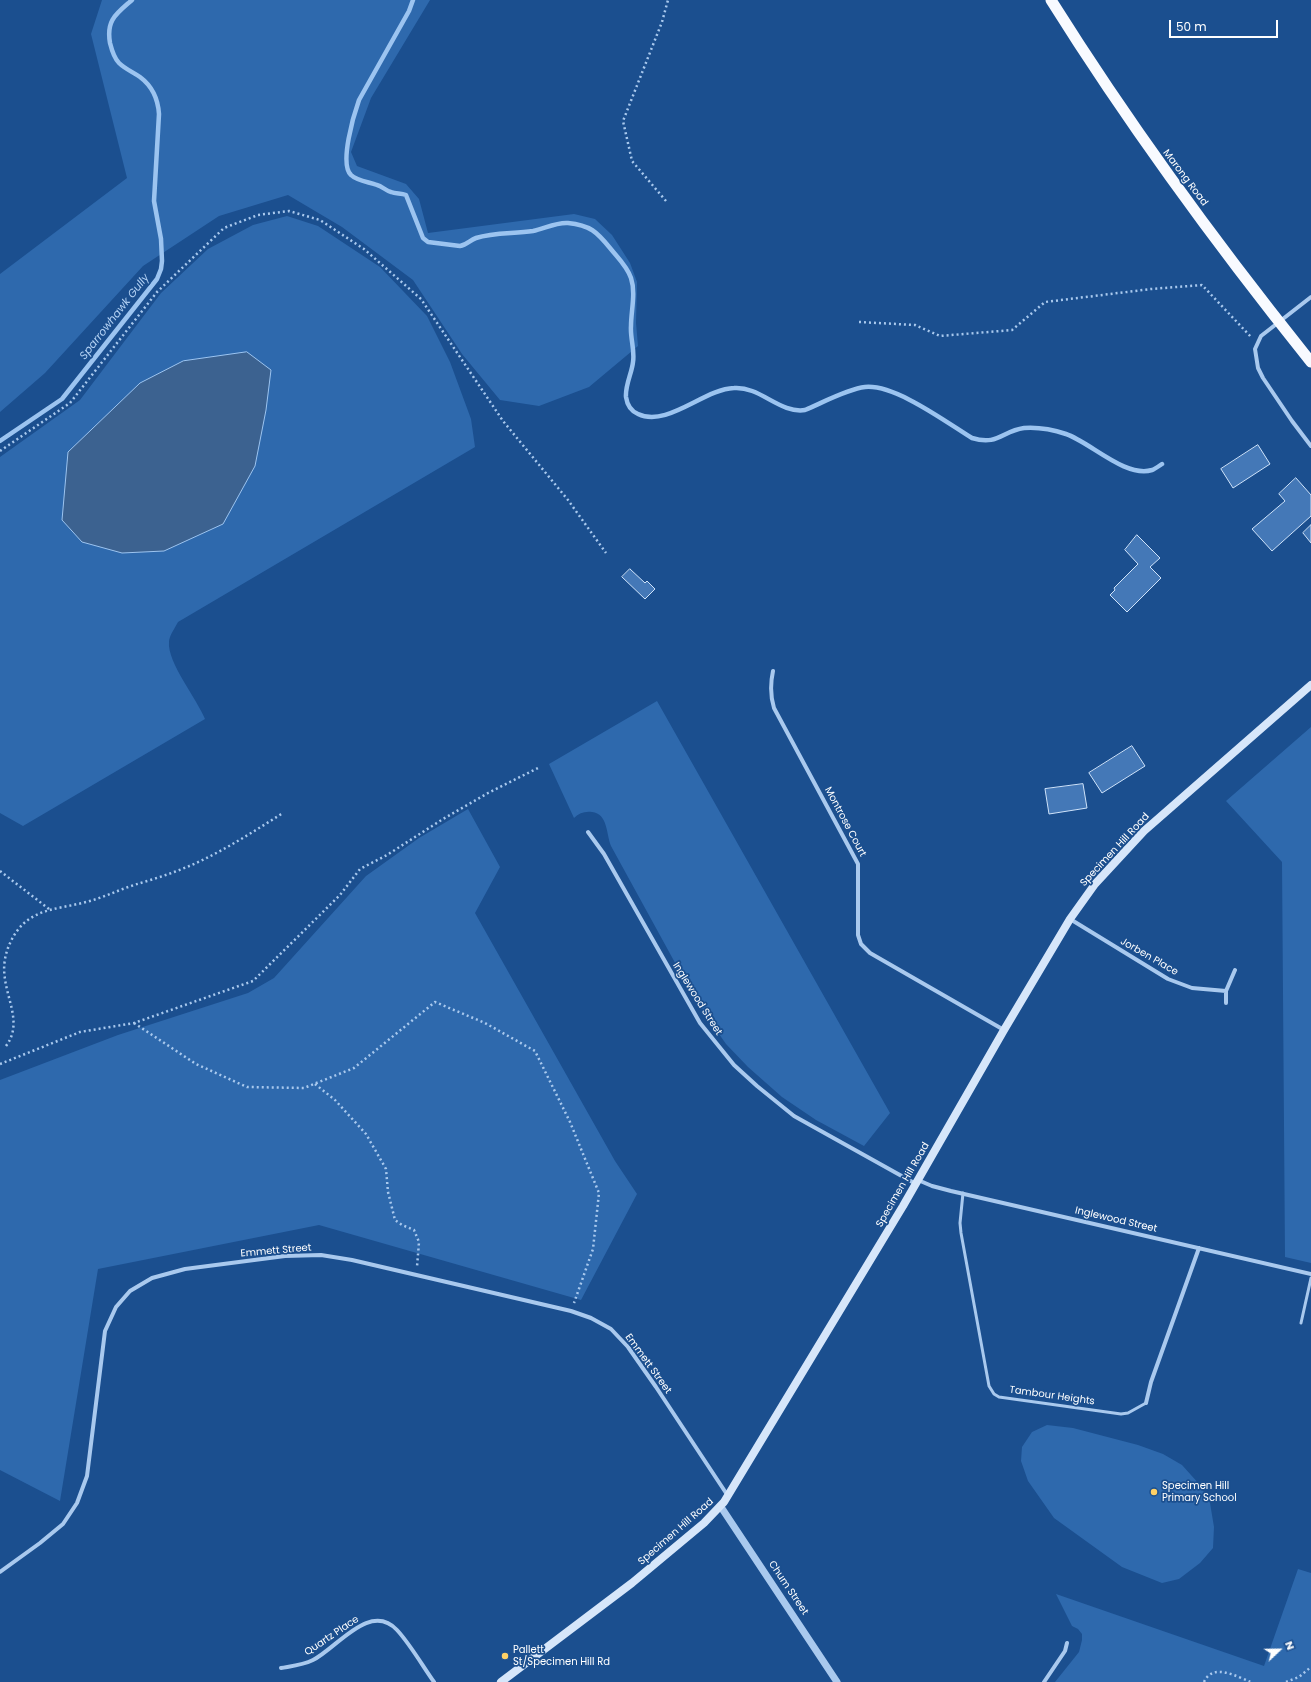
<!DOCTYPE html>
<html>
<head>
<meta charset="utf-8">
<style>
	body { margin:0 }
	#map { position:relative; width:1311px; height:1682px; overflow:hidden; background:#1b4f8f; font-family:Poppins,sans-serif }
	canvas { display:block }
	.north { position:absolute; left:1259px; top:1630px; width:40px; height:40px; -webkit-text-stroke:3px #1b4f8f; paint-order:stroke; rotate:68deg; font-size:11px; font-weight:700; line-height:16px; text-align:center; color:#fff }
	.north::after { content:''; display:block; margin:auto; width:14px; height:18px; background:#fff; clip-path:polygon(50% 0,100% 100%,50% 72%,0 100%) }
	.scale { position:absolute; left:1169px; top:20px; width:109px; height:18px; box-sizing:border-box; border:2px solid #fff; border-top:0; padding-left:5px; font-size:12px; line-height:14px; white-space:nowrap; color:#fff; -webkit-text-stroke:3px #1b4f8f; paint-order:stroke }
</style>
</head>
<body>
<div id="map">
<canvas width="1311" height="1682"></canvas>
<div class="north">N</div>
<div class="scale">50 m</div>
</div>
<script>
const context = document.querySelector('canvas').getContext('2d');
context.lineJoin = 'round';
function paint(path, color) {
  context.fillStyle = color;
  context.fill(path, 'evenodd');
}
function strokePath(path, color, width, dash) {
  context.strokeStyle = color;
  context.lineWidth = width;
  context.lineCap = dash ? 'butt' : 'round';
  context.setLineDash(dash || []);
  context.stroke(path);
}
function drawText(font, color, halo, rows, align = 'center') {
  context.font = font + ' Poppins,sans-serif';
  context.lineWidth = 3.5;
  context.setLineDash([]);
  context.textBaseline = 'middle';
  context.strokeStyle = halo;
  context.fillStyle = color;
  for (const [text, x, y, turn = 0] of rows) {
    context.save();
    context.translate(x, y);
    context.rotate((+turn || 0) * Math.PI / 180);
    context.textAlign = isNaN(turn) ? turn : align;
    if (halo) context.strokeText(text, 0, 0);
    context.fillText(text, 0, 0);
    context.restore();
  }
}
const green = new Path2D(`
	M102,0H430L371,98L351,152L357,166L406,184L419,199L428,233L574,214L595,219L612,235L630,263L637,282L636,323L638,346L589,387L539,406L500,400L462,354L413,280L342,227L288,195L219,216L143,266L45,373L0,412V274L127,178L91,34Z
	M287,216L318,226L380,267L427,316L450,362L471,419L475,447L178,622C175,628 169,636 169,642C167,662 197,699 205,719L23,826L0,813V457L80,400L161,293L208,249L253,225Z
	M657,701L890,1113L864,1146L816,1120L782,1097L748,1067L726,1044L696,1001L611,846C606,833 608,814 592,812C585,811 579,813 574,818L549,764Z
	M1311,727V1263L1285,1257L1282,862L1226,801Z
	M468,809L500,867L475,913L615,1161L637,1194L581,1300L319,1225L98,1269L60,1501L0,1470V1080L118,1035L248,993L274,978L366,876L419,838Z
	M1047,1425L1073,1428L1138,1445L1163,1454L1182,1465L1200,1485L1210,1503L1214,1527L1213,1548L1200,1563L1179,1579L1162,1583L1122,1567L1054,1518L1028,1481L1021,1461L1022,1447L1032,1432Z
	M1298,1569L1311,1573V1682H1055L1079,1652L1082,1640V1634L1078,1629L1072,1626L1056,1594L1264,1666Z`);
const water = new Path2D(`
	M247,352L271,370L266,410L255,466L223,524L164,551L122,553L82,542L62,520L68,452L140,383L183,361Z`);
const stream = new Path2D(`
	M413,0L409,11L359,100C354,114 339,164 351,175C357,181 369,182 377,185C382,186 386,191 391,192C396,194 401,193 406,195L423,238L428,242L460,246C467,245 470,240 476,238C494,232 514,234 533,231C544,229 556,222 568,223C590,225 597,232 610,248C617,257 627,266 631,278C636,293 631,311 631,326C630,338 635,350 633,362C632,373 625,385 626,397C627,404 631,411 638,414C667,428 704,389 734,388C760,386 780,414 805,410C822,403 847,389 865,387C895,384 946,422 972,438C998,446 1002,431 1024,428C1038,427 1054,430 1066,434C1090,442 1125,478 1152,470C1155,469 1159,466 1162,464
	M0,441L62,399L157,279L161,269L162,261L161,239L154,201L159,114C158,99 152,86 140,77C133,72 125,69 119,63C114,58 112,51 110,43C106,20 116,14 132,0`);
const building = new Path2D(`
	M1258,445L1270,464L1233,488L1221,469Z
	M1296,478L1311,495V516L1272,551L1252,529L1285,501L1279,494Z
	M1311,525V543L1303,533Z
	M1137,535L1160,558L1150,567L1161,578L1127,612L1110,595L1115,590L1114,588L1138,564L1125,550Z
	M630,569L645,583L647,581L655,589L645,599L622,577Z
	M1132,746L1145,766L1102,793L1089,773Z
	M1083,784L1087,808L1049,814L1045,789Z`);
const path = new Path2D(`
	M666,201L632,161L623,121L662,22L668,0
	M859,322L915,325L940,336L1012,330L1045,302L1151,289L1202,285L1252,338
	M0,451L70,403L157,292L224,228L258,215L289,211L320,220L364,249L421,299L503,421L568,500L606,553
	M0,871L49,909
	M134,1023L196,1064L247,1087L304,1088L354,1068L435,1002L485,1023L535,1051L570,1122L599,1193L593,1249L574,1303
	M6,1046C22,1025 8,1002 5,979C2,962 7,945 17,931C33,909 58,909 82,903C100,899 116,891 134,885C147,881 161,877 174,872C213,858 248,835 283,813
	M0,1064L80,1032L134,1023L253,981L340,895L360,869L387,855L443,819L488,793L540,767
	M315,1084L335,1100L366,1134L386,1169L388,1192L395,1220L402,1225L414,1230L419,1242L417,1267
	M1204,1682C1213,1662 1237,1677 1251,1682
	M1286,1682L1299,1677L1311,1667`);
const service = new Path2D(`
	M963,1193L960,1223L961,1233L989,1386L994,1394L999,1397L1121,1414L1128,1413L1146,1403
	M1301,1323L1311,1278`);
const minor = new Path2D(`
	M1311,297L1261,336L1255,349L1258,368L1263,378L1292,421L1311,446
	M773,671C770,685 770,695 774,708L858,864V935L861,944L870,953L1004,1030
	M588,832L604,854L700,1023L734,1065L757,1086L794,1116L916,1184
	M1070,919L1168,979L1192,988L1226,991
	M1226,1003V991L1235,970
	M918,1180L932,1186L951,1191L1311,1274
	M1146,1403L1151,1382L1199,1248
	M0,1572L40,1543L63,1524L77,1503L87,1476L105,1331L116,1307L130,1291L152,1278L185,1269L285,1256L321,1255L352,1260L571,1311L591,1318L611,1329L628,1347L656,1387L728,1496
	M281,1668C292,1666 303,1665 313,1660C337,1648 370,1601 397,1630C410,1644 422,1665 434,1682
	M1044,1682L1065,1651L1067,1643`);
const tertiary = new Path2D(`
	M721,1507L837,1682`);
const secondary = new Path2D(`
	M501,1682L632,1583L704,1523L724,1502L903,1206L1004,1030L1070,919L1095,884L1144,831L1311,685`);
const trunk = new Path2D(`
	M1051,0C1130,126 1218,246 1311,362`);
const markers = [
	[1154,1492,4,"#ffd166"],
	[505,1656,4,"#ffd166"]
];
const streetNames = [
	["Marong Road",1185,178,53],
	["Montrose Court",845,822,62],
	["Specimen Hill Road",1115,850,-47],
	["Jorben Place",1149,957,30],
	["Inglewood Street",697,999,58],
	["Specimen Hill Road",903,1185,-60],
	["Inglewood Street",1116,1220,13],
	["Emmett Street",276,1251,-5],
	["Emmett Street",648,1364,54],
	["Tambour Heights",1052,1396,8],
	["Specimen Hill Road",676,1532,-41],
	["Chum Street",788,1588,56],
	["Quartz Place",332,1636,-34]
];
const poiNames = [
	["Specimen Hill",1162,1486],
	["Primary School",1162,1498],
	["Pallett",513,1650],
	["St/Specimen Hill Rd",513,1662]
];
const waterNames = [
	["Sparrowhawk Gully",115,317,-52]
];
paint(green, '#2e69ad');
paint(water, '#3c6290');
strokePath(water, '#9cc4f0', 1);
strokePath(stream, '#9cc4f0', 4.5);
paint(building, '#4478b7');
strokePath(building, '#cfe3fa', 1);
strokePath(path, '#a9c9ee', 2.5, [2, 3]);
strokePath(service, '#a9c9ee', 3);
strokePath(minor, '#a9c9ee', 4);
strokePath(tertiary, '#a9c9ee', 7);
strokePath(secondary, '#d6e6fa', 8);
strokePath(trunk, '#f8faff', 11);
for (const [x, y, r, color] of markers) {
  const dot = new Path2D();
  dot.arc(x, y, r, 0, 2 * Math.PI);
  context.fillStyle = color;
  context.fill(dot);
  strokePath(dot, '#1b4f8f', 1.5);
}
drawText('10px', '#fff', '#1b4f8f', streetNames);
drawText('10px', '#fff', '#1b4f8f', poiNames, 'left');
drawText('italic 11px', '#b5d3f5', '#1b4f8f', waterNames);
</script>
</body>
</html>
